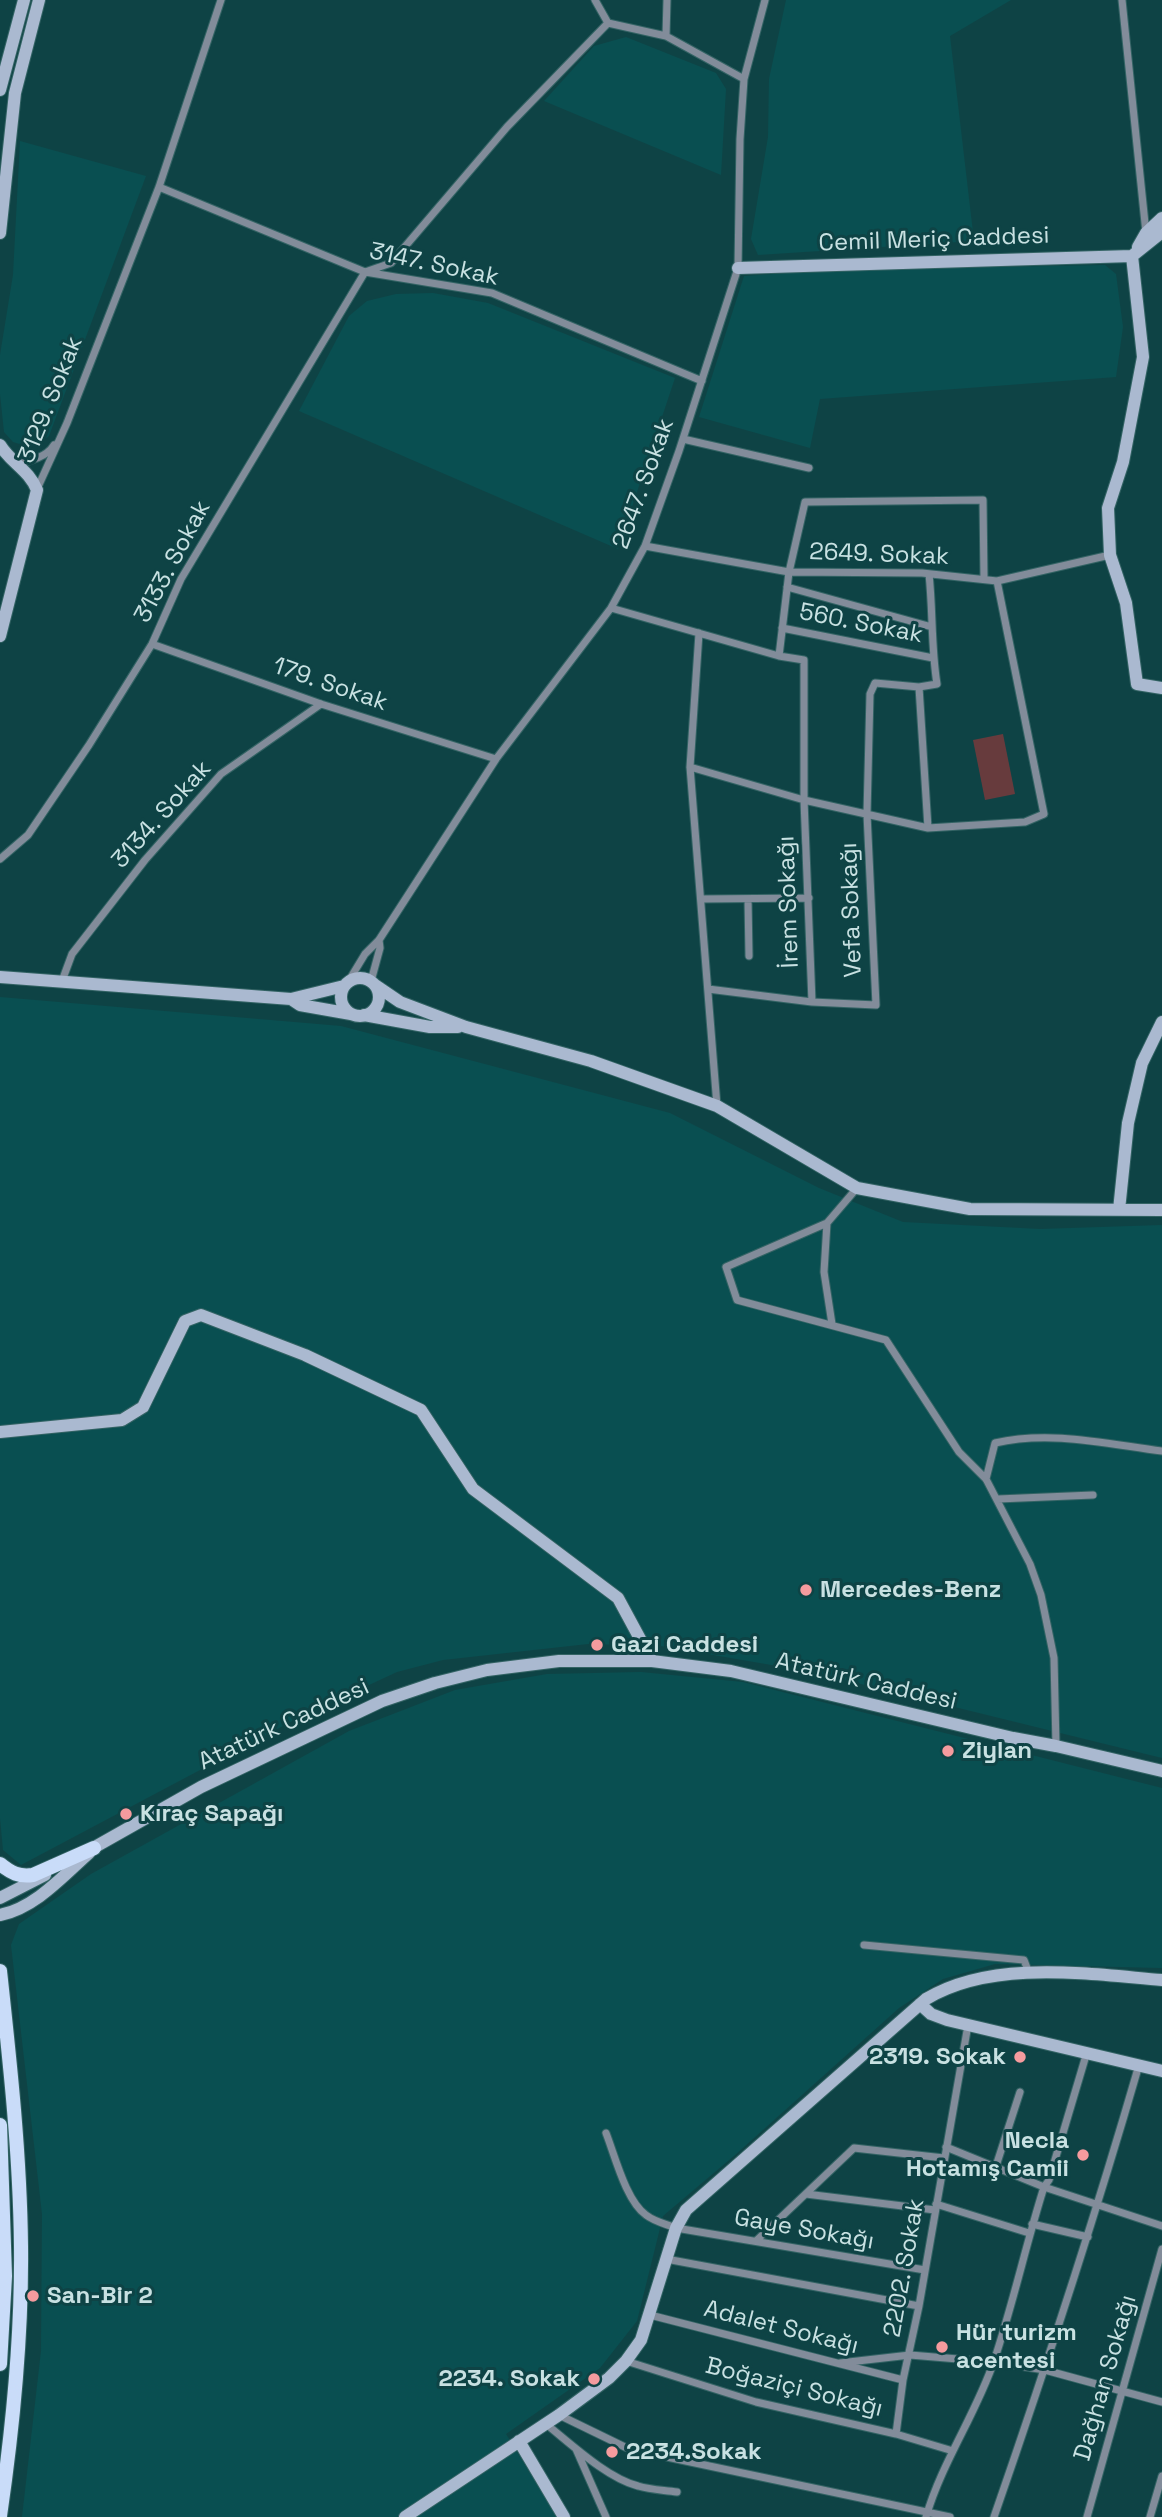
<!DOCTYPE html>
<html>
<head>
<meta charset="utf-8">
<style>
	body { margin:0 }
	canvas { display:block; background:#0e4345 }
</style>
</head>
<body>
<canvas width="1162" height="2517"></canvas>
<script>
const context = document.querySelector('canvas').getContext('2d');
context.lineJoin = 'round';
function paint(path, color) {
  context.fillStyle = color;
  context.fill(path, 'evenodd');
}
function strokePath(path, color, width, dash) {
  context.strokeStyle = color;
  context.lineWidth = width;
  context.lineCap = dash ? 'butt' : 'round';
  context.setLineDash(dash || []);
  context.stroke(path);
}
function drawText(font, color, halo, rows, align = 'center') {
  context.font = font + ' "Space Grotesk",sans-serif';
  context.lineWidth = 6;
  context.setLineDash([]);
  context.textBaseline = 'middle';
  context.strokeStyle = halo;
  context.fillStyle = color;
  for (const [text, x, y, turn = 0] of rows) {
    context.save();
    context.translate(x, y);
    context.rotate((+turn || 0) * Math.PI / 180);
    context.textAlign = isNaN(turn) ? turn : align;
    if (halo) context.strokeText(text, 0, 0);
    context.fillText(text, 0, 0);
    context.restore();
  }
}
const built = new Path2D(`
	M786,0H1011L950,36L974,241L758,255L751,239L768,137L769,79Z
	M626,37L716,73L726,89L721,175L544,101L594,46Z
	M20,141L146,176L49,436L39,444L26,446L13,442L4,432L0,394V355L13,275Z
	M1105,265L1116,274L1123,327L1116,377L820,399L810,448L699,417L744,276L832,270Z
	M433,293L488,303L675,378L618,549L299,411L349,316L367,301L396,294Z
	M0,997L341,1026L670,1113L819,1188L903,1222L1040,1229L1162,1225V1758L812,1672L661,1646L588,1644L443,1660L397,1672L298,1718L21,1865L3,1850L0,1818Z
	M641,1672L743,1682L1162,1788V1968L995,1964L943,1979L899,2008L735,2155L663,2216L637,2321L600,2368L506,2434L557,2517H22L41,2351L42,2214L11,1945L19,1924L91,1874L349,1731L455,1690L547,1674Z`);
const green = new Path2D(`
	M1003,734L1015,794L985,800L973,740Z`);
const street = new Path2D(`
	M595,0L608,23L666,36L744,79
	M1122,0L1146,233
	M666,36L667,0
	M159,187L365,272L492,293L702,381
	M683,439L809,468
	M17,464C30,461 47,457 54,445
	M37,489L67,423L159,187L221,0
	M645,546L789,572L922,573L997,581L1110,555
	M787,587L932,627
	M611,608L779,656L789,572L805,502L983,500L984,579
	M782,628L933,658
	M699,633L690,767L717,1106
	M152,644L321,704L496,759
	M779,656L804,660V800L812,1002
	M919,687L937,684C931,647 933,611 929,574
	M690,767L804,800L928,828L1025,822L1044,814L997,581
	M0,859L28,835L89,745L152,644L181,579L365,272L391,263L507,127L608,23
	M701,899L809,898
	M748,899L749,956
	M62,981L72,954L145,860L221,774L321,704
	M371,981L380,948L379,940
	M348,982L365,954L379,940L496,759L611,608L645,546L679,451L738,268L740,139L744,79L765,0
	M708,989L812,1002L876,1005L867,814L870,694L875,683L919,687L928,828
	M857,1188L827,1223L726,1267L737,1300L886,1340L959,1452L986,1479L1030,1564L1041,1595L1054,1658L1056,1746
	M827,1223L824,1272L832,1324
	M986,1479L995,1443C1050,1430 1107,1444 1162,1451
	M998,1499L1093,1495
	M864,1945L1024,1960L1029,1973
	M606,2133C615,2156 626,2201 646,2215C655,2222 666,2224 676,2228L925,2270
	M946,2147L1044,2187L1162,2226
	M996,2166L1020,2092
	M806,2194L935,2210
	M936,2204L1029,2233
	M1032,2224L1088,2237
	M756,2241L854,2148L944,2158
	M666,2259L919,2306
	M650,2315L903,2380
	M626,2361L756,2402L896,2434L953,2451
	M840,2363L910,2355L994,2362L1045,2370L1162,2402
	M559,2415L629,2449L950,2517
	M546,2424C571,2444 607,2478 638,2486C651,2490 664,2490 677,2492
	M896,2434L903,2380L919,2306L968,2025
	M576,2449L606,2517
	M926,2517C942,2462 976,2414 994,2361C1013,2304 1026,2244 1044,2187L1049,2180L1087,2052
	M994,2517C1046,2367 1095,2217 1139,2065
	M1087,2517L1162,2249
	M1150,2517L1162,2476`);
const secondary = new Path2D(`
	M0,90L24,0
	M0,233L15,93L39,0
	M1138,247L1146,233L1162,218
	M1132,256L1143,357L1123,462L1108,508L1110,555L1126,603L1137,684L1162,688
	M738,268L1132,256L1162,232
	M0,445C11,463 29,470 37,490L0,636
	M0,977L291,999L344,986
	M341 997a19 19 0 1 1 38 0a19 19 0 1 1-38 0Z
	M375,985L400,1002L466,1027L591,1061L717,1106L857,1188L970,1209L1162,1210
	M291,999L300,1005L351,1014
	M364,1015L430,1027H458
	M1119,1210L1128,1123L1142,1063L1162,1022
	M0,1432L122,1420L143,1407L185,1321L201,1315L305,1355L421,1410L473,1489L618,1598L652,1661
	M86,1852L201,1787L382,1701L435,1683L487,1670L559,1661H652L731,1671L1013,1738L1056,1746L1162,1771
	M0,1898L45,1875
	M0,1915C35,1908 63,1876 89,1853
	M920,2004L931,2014L947,2020L1162,2071
	M519,2441L564,2517
	M405,2517L559,2415L609,2378L626,2361L641,2340L676,2228L686,2210L926,1999C992,1959 1088,1974 1162,1980`);
const primary = new Path2D(`
	M0,1864C11,1873 19,1877 33,1875L94,1848
	M0,1971C10,2063 20,2154 21,2246C22,2336 13,2427 0,2516
	M0,2125L5,2276L0,2364`);
const markers = [
	[806,1590,7,"#f59b9e"],
	[597,1645,7,"#f59b9e"],
	[948,1751,7,"#f59b9e"],
	[126,1814,7,"#f59b9e"],
	[1020,2057,7,"#f59b9e"],
	[1083,2155,7,"#f59b9e"],
	[33,2296,7,"#f59b9e"],
	[942,2347,7,"#f59b9e"],
	[594,2379,7,"#f59b9e"],
	[612,2452,7,"#f59b9e"]
];
const streetNames = [
	["Cemil Meriç Caddesi",934,240,-2],
	["3147. Sokak",434,265,12],
	["3129. Sokak",51,400,-68],
	["2647. Sokak",644,484,-70],
	["2649. Sokak",879,555,2],
	["3133. Sokak",173,562,-62],
	["560. Sokak",861,624,11],
	["179. Sokak",330,685,19],
	["3134. Sokak",162,815,-48],
	["İrem Sokağı",789,902,-92],
	["Vefa Sokağı",852,910,-92],
	["Atatürk Caddesi",866,1682,13],
	["Atatürk Caddesi",284,1725,-25],
	["Gaye Sokağı",804,2230,10],
	["2202. Sokak",905,2268,-80],
	["Adalet Sokağı",781,2328,14],
	["Dağhan Sokağı",1106,2378,-74],
	["Boğaziçi Sokağı",794,2388,14]
];
const poiNames = [
	["Mercedes-Benz",820,1590],
	["Gazi Caddesi",611,1645],
	["Ziylan",962,1751],
	["Kıraç Sapağı",140,1814],
	["2319. Sokak",1006,2057,"right"],
	["Necla",1069,2141,"right"],
	["Hotamış Camii",1069,2169,"right"],
	["San-Bir 2",47,2296],
	["Hür turizm",956,2333],
	["acentesi",956,2361],
	["2234. Sokak",580,2379,"right"],
	["2234.Sokak",626,2452]
];
paint(built, '#094f51');
paint(green, '#673b3d');
strokePath(street, '#336364', 9);
strokePath(secondary, '#336364', 14);
strokePath(primary, '#336364', 16);
strokePath(street, '#828c9a', 7);
strokePath(secondary, '#aab9d0', 12);
strokePath(primary, '#c9dcf9', 14);
for (const [x, y, r, color] of markers) {
  const dot = new Path2D();
  dot.arc(x, y, r, 0, 2 * Math.PI);
  context.fillStyle = color;
  context.fill(dot);
  strokePath(dot, '#0e4345', 2.5);
}
drawText('24px', '#c8e1e2', '#0e4345', streetNames);
drawText('bold 24px', '#c8e1e2', '#0e4345', poiNames, 'left');
</script>
</body>
</html>
